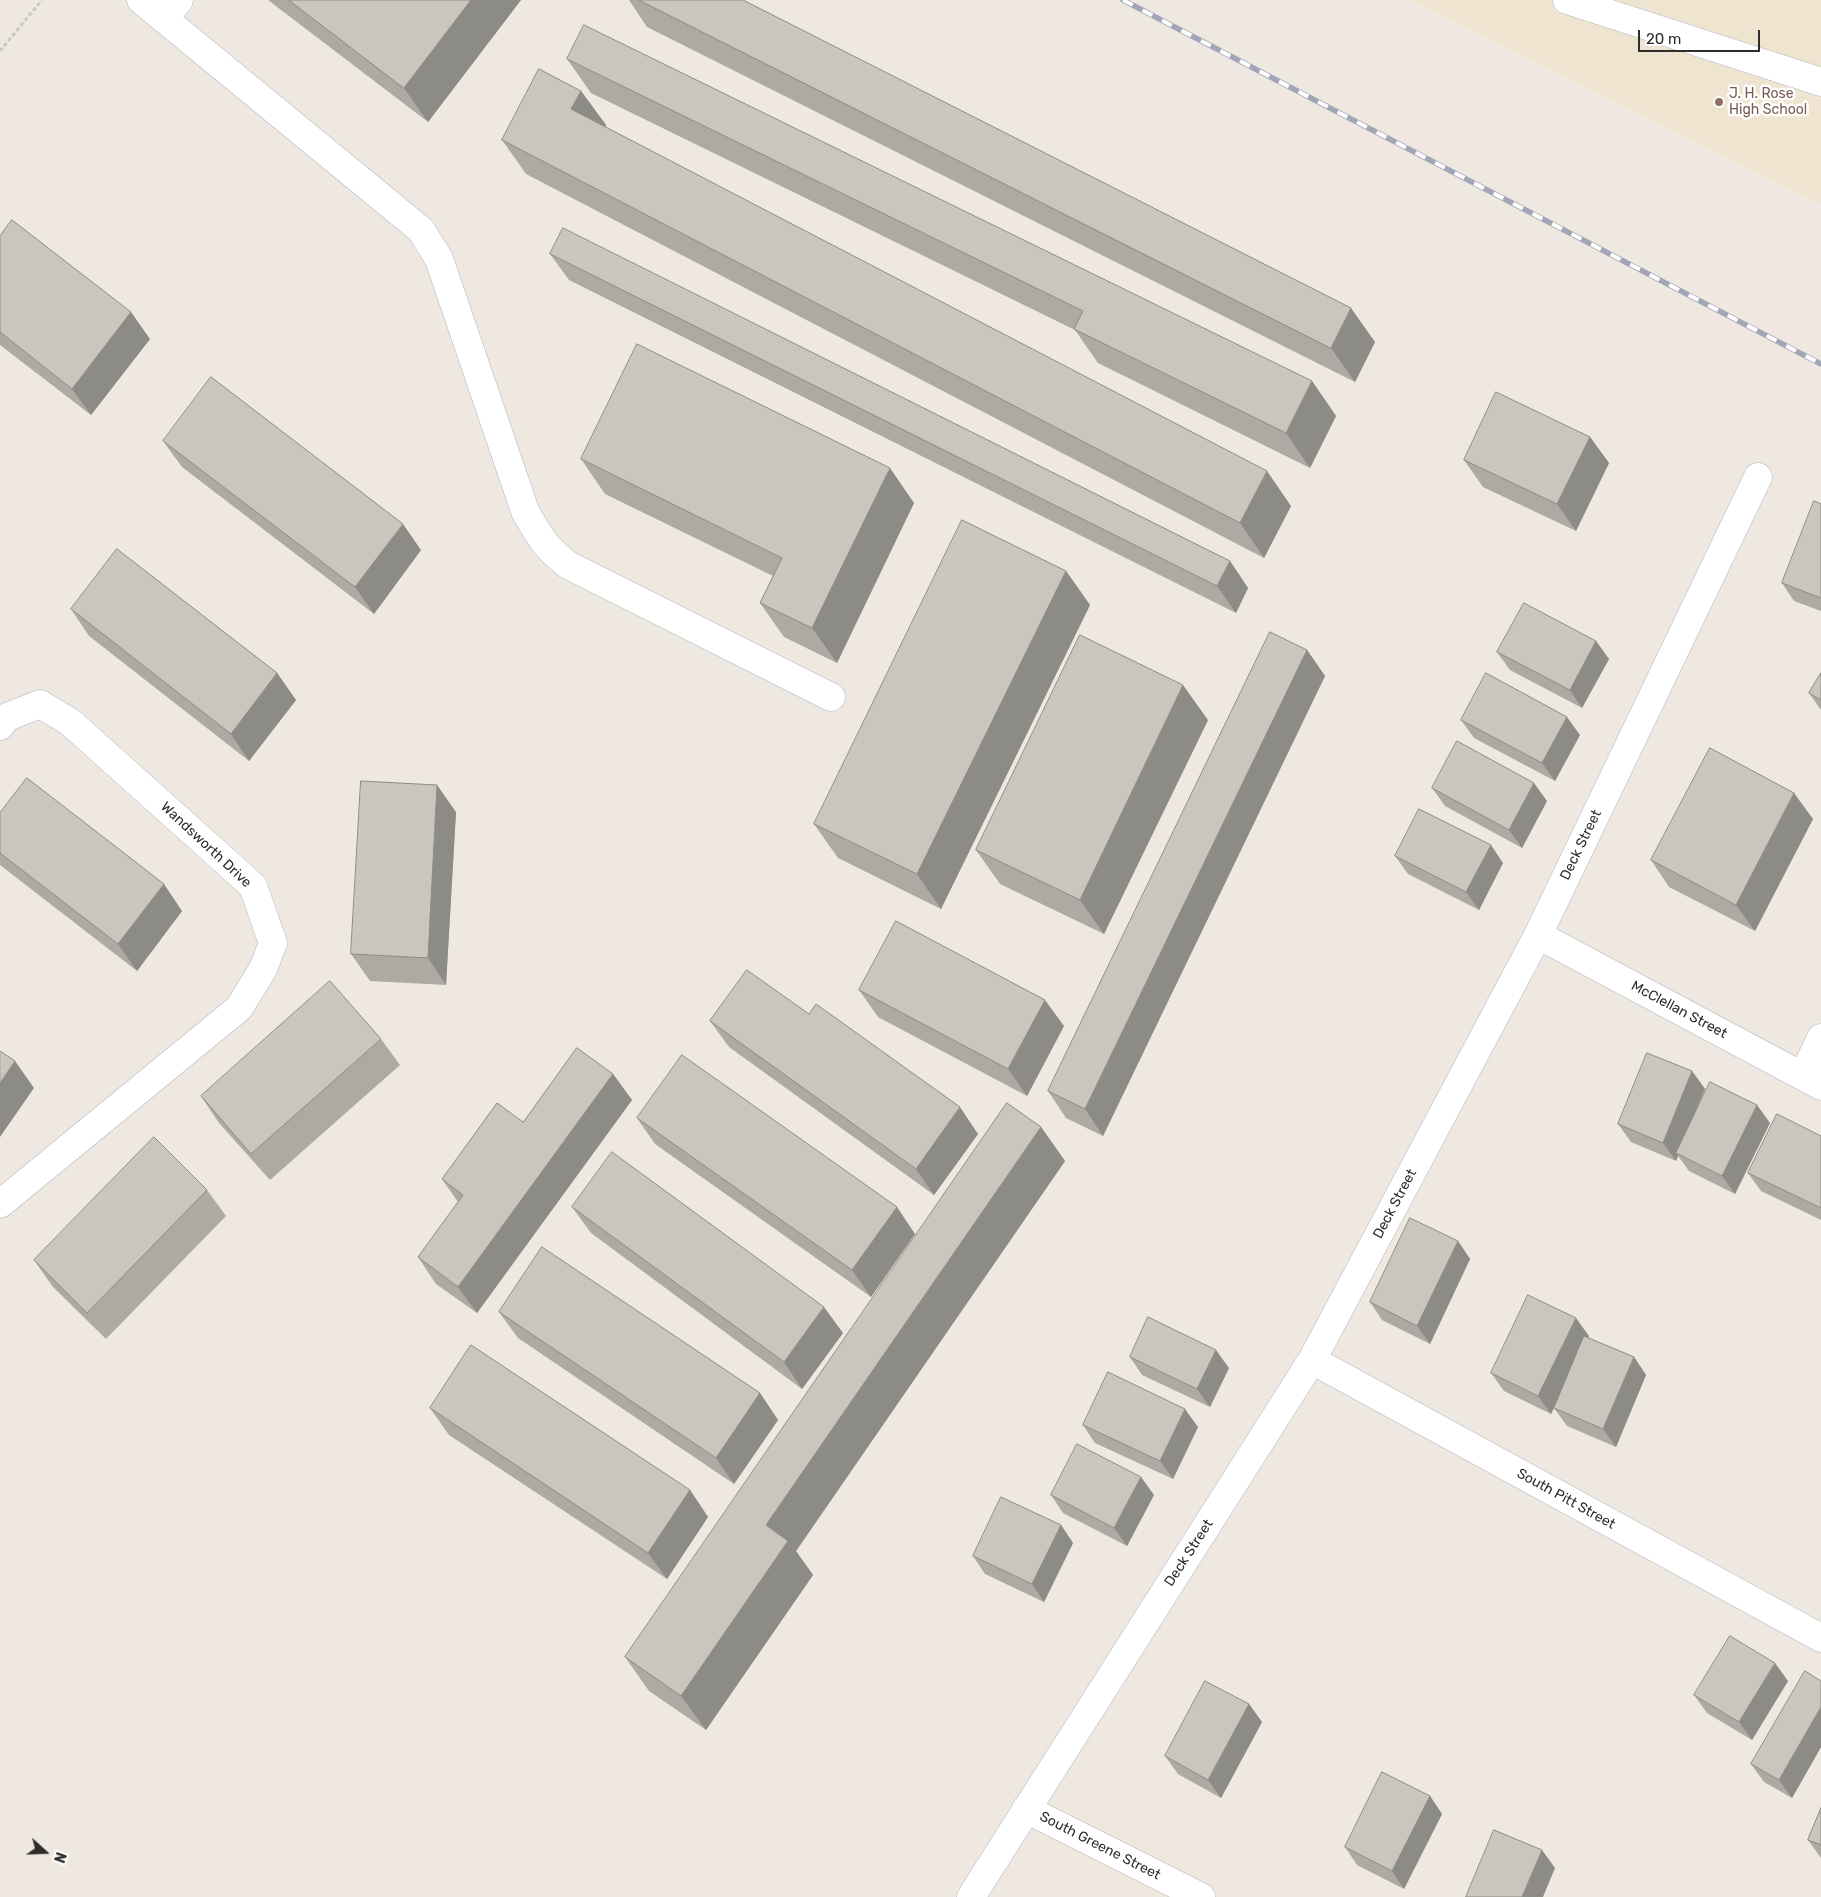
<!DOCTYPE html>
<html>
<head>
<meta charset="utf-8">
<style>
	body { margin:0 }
	#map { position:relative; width:1821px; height:1897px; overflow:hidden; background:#eee8e0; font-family:Rubik,sans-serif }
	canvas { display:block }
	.north { position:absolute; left:20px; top:1827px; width:50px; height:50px; -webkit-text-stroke:4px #fff; paint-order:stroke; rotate:110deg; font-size:14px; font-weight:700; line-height:20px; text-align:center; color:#2d2d2d }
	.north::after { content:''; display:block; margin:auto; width:18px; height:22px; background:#2d2d2d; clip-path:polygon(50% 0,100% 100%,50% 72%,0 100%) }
	.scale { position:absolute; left:1638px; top:30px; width:122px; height:22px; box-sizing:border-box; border:2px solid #2d2d2d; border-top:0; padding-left:6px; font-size:15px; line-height:18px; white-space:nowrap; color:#2d2d2d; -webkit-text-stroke:4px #fff; paint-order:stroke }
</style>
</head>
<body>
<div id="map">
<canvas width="1821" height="1897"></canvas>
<div class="north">N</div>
<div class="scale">20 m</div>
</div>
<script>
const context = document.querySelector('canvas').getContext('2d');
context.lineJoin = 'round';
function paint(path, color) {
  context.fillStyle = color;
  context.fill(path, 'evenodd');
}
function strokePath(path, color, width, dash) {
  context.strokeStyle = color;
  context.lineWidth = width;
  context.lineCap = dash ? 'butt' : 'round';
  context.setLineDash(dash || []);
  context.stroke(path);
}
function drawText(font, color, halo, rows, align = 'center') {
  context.font = font + ' Rubik,sans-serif';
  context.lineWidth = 5;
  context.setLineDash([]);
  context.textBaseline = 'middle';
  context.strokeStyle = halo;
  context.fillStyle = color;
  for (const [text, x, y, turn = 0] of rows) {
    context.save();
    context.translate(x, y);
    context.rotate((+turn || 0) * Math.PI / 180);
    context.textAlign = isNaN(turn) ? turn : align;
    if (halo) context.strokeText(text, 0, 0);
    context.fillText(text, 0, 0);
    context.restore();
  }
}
const education = new Path2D(`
	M1413,0H1821V204Z`);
const path = new Path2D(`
	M0,51L42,0`);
const minor = new Path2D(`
	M141,0L421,230L439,259L525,511C539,536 545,547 568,565L831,697
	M1567,0L1821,82
	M164,19L179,0
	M0,726L7,717L40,704L70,722L253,886L273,943L263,969L239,1008L0,1204
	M1538,935L1821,1086
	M1803,1076L1821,1038
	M1312,1360L1821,1638
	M1026,1809L1201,1897
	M971,1897L1312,1360L1538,935L1758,477`);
const rail = new Path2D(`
	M1123,0L1821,364`);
const wall = new Path2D(`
	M268,0H521L428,122Z
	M629,0H743L1375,342L1355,382L647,27Z
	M567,59L1312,381L1336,416L1310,468L1098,363L1075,330L591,93Z
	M581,91L606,125L605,127L1291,506L1264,558L526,174L502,140Z
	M0,236L150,339L91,415L0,345Z
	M550,254L1230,561L1248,588L1236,613L569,280Z
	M1590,437L1609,463L1576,531L1483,487L1464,460Z
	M163,441L421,550L374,614L182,467Z
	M581,459L914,503L837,663L784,637L760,603L773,576L605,494Z
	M1821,504V611L1794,601L1782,583Z
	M1066,571L1090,605L941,909L838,858L814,824Z
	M71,609L277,673L296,700L249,761L89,636Z
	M1596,641L1609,659L1582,708L1510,670L1497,652Z
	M1307,650L1325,676L1103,1136L1066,1118L1048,1091Z
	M1821,673V710L1809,693Z
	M1208,720L1104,934L1000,884L976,850Z
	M1461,720L1580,735L1555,781L1474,738Z
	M1432,788L1547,801L1522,848L1445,806Z
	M456,812L446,985L370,981L351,954Z
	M0,813L182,911L137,971L0,865Z
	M1813,819L1755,931L1669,887L1651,860Z
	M1395,856L1503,863L1479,910L1408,874Z
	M859,990L1064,1026L1027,1096L878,1017Z
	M710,1021L978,1134L934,1195L729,1047Z
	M381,1039L400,1065L270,1180L219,1123L201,1096Z
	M1692,1071L1705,1089L1693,1118L1770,1123L1735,1194L1689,1171L1678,1156L1676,1161L1631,1142L1618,1124Z
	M613,1074L632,1100L477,1313L436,1284L418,1257L458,1202L442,1179L523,1122Z
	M637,1118L915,1234L871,1297L655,1144Z
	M1041,1127L1065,1161L796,1551L813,1575L706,1730L649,1691L625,1657Z
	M1821,1136V1220L1761,1191L1748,1173Z
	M207,1190L226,1216L106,1339L53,1287L34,1260Z
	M572,1207L843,1333L802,1389L591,1233Z
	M1458,1241L1470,1259L1430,1344L1382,1320L1370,1302Z
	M499,1312L760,1393L778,1420L734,1484L518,1338Z
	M1589,1336L1588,1338L1634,1357L1646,1375L1616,1447L1567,1426L1554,1408L1556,1403L1551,1414L1504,1391L1491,1373Z
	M1130,1357L1229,1368L1210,1407L1142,1375Z
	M430,1408L690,1490L708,1517L667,1579L449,1435Z
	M1083,1425L1198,1427L1173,1479L1095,1443Z
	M1051,1495H1154L1127,1546L1063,1513Z
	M1061,1525L1073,1543L1044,1602L985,1574L973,1556Z
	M1788,1681L1752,1740L1707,1713L1694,1695Z
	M1821,1681V1747L1792,1798L1764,1782L1751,1764Z
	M1249,1704L1262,1722L1221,1798L1178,1774L1165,1756Z
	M1430,1796L1442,1814L1404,1889L1357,1865L1345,1847Z
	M1821,1808V1858L1808,1840Z`);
const shadedWall = new Path2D(`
	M471,0H521L428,122L404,88Z
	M581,91L606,125L595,144L571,109Z
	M1351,308L1375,342L1355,382L1331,348Z
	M131,312L150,339L91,415L72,389Z
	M1312,381L1336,416L1310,468L1286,433Z
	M1590,437L1609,463L1576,531L1557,504Z
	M890,468L914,503L837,663L812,628Z
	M1267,471L1291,506L1264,558L1240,523Z
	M403,524L421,550L374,614L355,587Z
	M1230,561L1248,588L1236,613L1217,586Z
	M1066,571L1090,605L941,909L917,874Z
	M1596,641L1609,659L1582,708L1570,690Z
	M1307,650L1325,676L1103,1136L1085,1109Z
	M277,673L296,700L249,761L231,734Z
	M1183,685L1208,720L1104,934L1080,900Z
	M1567,717L1580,735L1555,781L1542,763Z
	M1534,783L1547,801L1522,848L1509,830Z
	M437,785L456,812L446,985L428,958Z
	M1794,793L1813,819L1755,931L1736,905Z
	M1491,845L1503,863L1479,910L1466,892Z
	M164,884L182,911L137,971L118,944Z
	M1045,1000L1064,1026L1027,1096L1008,1069Z
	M15,1061L34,1088L0,1137V1083Z
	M1692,1071L1705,1089L1678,1154L1676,1153L1678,1156L1676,1161L1663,1143Z
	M613,1074L632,1100L477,1313L458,1287Z
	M1757,1105L1770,1123L1735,1194L1722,1176Z
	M960,1107L978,1134L934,1195L916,1169Z
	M1041,1127L1065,1161L796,1551L813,1575L706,1730L681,1696L766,1525Z
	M897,1207L915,1234L871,1297L852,1270Z
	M1458,1241L1470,1259L1430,1344L1417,1326Z
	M824,1307L843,1333L802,1389L784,1362Z
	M1576,1318L1589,1336L1551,1414L1538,1396Z
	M1216,1350L1229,1368L1210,1407L1197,1389Z
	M1634,1357L1646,1375L1616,1447L1603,1429Z
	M760,1393L778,1420L734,1484L716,1458Z
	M1185,1409L1198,1427L1173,1479L1160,1461Z
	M1141,1477L1154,1495L1127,1546L1114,1528Z
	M690,1490L708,1517L667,1579L648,1553Z
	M1061,1525L1073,1543L1044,1602L1032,1584Z
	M1775,1663L1788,1681L1752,1740L1739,1722Z
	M1249,1704L1262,1722L1221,1798L1208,1780Z
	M1821,1707V1747L1792,1798L1779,1780Z
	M1430,1796L1442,1814L1404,1889L1392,1871Z
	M1542,1850L1555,1868L1543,1897H1522Z`);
const building = new Path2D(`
	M289,0H471L404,88Z
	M639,0H743L1351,308L1331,348Z
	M584,25L1312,381L1286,433L1074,329L1083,311L567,59Z
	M539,69L581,91L571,109L1267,471L1240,523L502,140Z
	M12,220L131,312L72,389L0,332V236Z
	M563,228L1230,561L1217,586L550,254Z
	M637,344L890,468L812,628L760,603L782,558L581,459Z
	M211,377L403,524L355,587L163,441Z
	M1496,392L1590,437L1557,504L1464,460Z
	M1814,501L1821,504V598L1782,583Z
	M962,520L1066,571L917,874L814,824Z
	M117,549L277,673L231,734L71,609Z
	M1524,603L1596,641L1570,690L1497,652Z
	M1270,632L1307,650L1085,1109L1048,1091Z
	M1080,635L1183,685L1080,900L976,850Z
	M1486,673L1567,717L1542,763L1461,720Z
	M1821,673V700L1809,693Z
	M1457,741L1534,783L1509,830L1432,788Z
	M1710,748L1794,793L1736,905L1651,860Z
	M27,778L164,884L118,944L0,853V813Z
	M361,781L437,785L428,958L351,954Z
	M1419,809L1491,845L1466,892L1395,856Z
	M896,921L1045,1000L1008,1069L859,990Z
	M747,970L809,1014L816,1004L960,1107L916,1169L710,1021Z
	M330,981L381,1039L251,1154L201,1096Z
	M577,1048L613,1074L458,1287L418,1257L463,1195L442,1179L497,1103L523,1122Z
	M0,1051L15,1061L0,1083Z
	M1647,1053L1692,1071L1663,1143L1618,1124Z
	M682,1055L897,1207L852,1270L637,1118Z
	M1710,1082L1757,1105L1722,1176L1676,1153Z
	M1007,1103L1041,1127L766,1525L788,1541L681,1696L625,1657Z
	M1777,1114L1821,1136V1208L1748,1173Z
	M154,1137L207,1190L87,1313L34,1260Z
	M612,1152L824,1307L784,1362L572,1207Z
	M1410,1218L1458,1241L1417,1326L1370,1302Z
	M542,1247L760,1393L716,1458L499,1312Z
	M1528,1295L1576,1318L1538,1396L1491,1373Z
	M1148,1317L1216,1350L1197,1389L1130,1357Z
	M1584,1336L1634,1357L1603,1429L1554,1408Z
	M471,1345L690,1490L648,1553L430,1408Z
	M1108,1372L1185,1409L1160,1461L1083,1425Z
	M1077,1444L1141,1477L1114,1528L1051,1495Z
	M1001,1497L1061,1525L1032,1584L973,1556Z
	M1730,1636L1775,1663L1739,1722L1694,1695Z
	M1805,1671L1821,1681V1707L1779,1780L1751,1764Z
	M1205,1681L1249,1704L1208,1780L1165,1756Z
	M1382,1772L1430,1796L1392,1871L1345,1847Z
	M1821,1808V1845L1808,1840Z
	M1494,1830L1542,1850L1522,1897H1466Z`);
const markers = [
	[1719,102,5,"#8d6e63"]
];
const educationNames = [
	["J. H. Rose",1729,94],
	["High School",1729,110]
];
const streetNames = [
	["Wandsworth Drive",206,845,43],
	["Deck Street",1581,845,-64],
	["McClellan Street",1679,1010,28],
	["Deck Street",1395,1204,-62],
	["South Pitt Street",1566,1499,29],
	["Deck Street",1189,1553,-57],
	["South Greene Street",1100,1846,27]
];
paint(education, '#efe4d0');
strokePath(minor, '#b3b6c0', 29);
strokePath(path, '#c8c8c8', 3, [4, 2.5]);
strokePath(minor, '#fff', 28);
strokePath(rail, '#a2a5b6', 5.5);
strokePath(rail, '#fff', 4, [11]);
paint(wall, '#aeaaa3');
paint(shadedWall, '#8d8b85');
paint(building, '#cac6be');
strokePath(building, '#8d8b85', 1);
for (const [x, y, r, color] of markers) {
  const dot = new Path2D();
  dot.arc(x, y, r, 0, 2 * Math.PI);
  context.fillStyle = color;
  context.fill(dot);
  strokePath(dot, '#fff', 2);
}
drawText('14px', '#785e54', '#fff', educationNames, 'left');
drawText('14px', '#2d2d2d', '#fff', streetNames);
</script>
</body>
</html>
